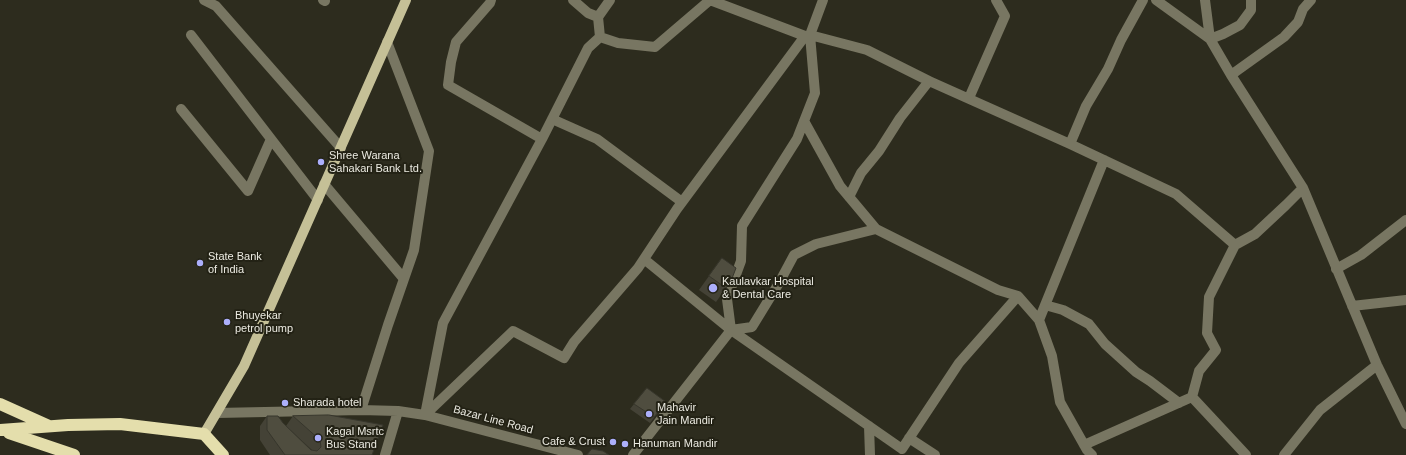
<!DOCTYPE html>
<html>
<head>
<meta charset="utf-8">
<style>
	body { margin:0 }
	canvas { display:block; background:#2d2c1e }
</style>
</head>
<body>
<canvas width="1406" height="455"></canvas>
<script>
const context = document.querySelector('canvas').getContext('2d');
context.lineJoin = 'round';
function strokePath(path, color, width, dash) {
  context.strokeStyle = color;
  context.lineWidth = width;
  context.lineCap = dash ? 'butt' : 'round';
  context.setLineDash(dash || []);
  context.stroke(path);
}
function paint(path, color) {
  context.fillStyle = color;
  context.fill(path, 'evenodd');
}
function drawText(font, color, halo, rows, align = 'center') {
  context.font = font + ' Helvetica,sans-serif';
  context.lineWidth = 4;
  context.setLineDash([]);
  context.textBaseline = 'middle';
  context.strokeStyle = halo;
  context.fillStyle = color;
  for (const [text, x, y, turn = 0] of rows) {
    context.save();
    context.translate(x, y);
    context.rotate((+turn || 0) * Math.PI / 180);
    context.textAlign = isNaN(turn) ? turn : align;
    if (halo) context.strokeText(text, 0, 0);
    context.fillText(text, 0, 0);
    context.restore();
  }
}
const minor = new Path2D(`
	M204,0L216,6L341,148
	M323,0L325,1
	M573,0L588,13L598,17L600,37
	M1156,0L1210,39L1223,34L1240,25L1251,10V0
	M1205,0L1210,39L1231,75L1303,188L1377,365L1406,424
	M598,17L610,0
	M191,35L318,200
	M810,35L867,50L929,81L900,118L879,151L861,173L849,197
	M1231,75L1284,37L1298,22L1303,9L1311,0
	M929,81L1070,144L1176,194L1235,245L1209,297L1207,333L1216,350L1199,371L1192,397
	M969,98L1005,16L996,0
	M181,109L248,191L271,139
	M552,119L597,139L682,202
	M804,121L840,186L876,229L998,290L1018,296L959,363L902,449L731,330L752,327L779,283L794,255L816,244L876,229
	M1070,144L1086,106L1108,69L1121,40L1143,0
	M324,184L404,279
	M1235,245L1255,234L1286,205L1303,188
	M1336,269L1361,255L1406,220
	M1018,296L1039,320L1052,356L1060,402L1087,450L1092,455
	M1045,305L1063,310L1089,324L1105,344L1136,372L1150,381L1179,403
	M1352,306L1406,300
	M1039,320C1061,267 1082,213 1104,160
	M731,330L727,299L741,261L742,226L797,139L815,93L810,35L823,0
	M361,410L388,325L414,250L429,151L387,42
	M398,411L425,415L578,455
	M217,413L361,410L398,411L385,455
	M425,415L513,331L564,358L574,342L638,268L677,209L805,36L710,0L655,47L618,43L600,37L588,48L542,139
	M425,415L443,323L542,139L448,85L451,62L456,42L490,3L491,0
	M869,426L870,455
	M909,438L935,455
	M1084,445L1192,397L1246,455
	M633,455L731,330L644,259
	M1284,455L1320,410L1377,365`);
const major = new Path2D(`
	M204,434L244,366L406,0`);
const highway = new Path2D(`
	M0,404L49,426
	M0,430L68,425L120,424L204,434L223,455
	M9,433L74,455`);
const wall = new Path2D(`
	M709,276L731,281L716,302L699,290Z
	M634,404L662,407L650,423L630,409Z
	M267,416L283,423L311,450H312L286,426L293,416L372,455H270L260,440V426Z`);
const building = new Path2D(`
	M722,258L736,268L731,281L726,288L709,276Z
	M647,388L666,402L654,417L634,404Z
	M329,415L383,425L372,455H285L267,430V416H278L283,423L311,450L317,451L321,447L320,440L293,416Z
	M592,449L603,451L609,455H587Z`);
const markers = [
	[321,162,4,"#acaffb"],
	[200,263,4,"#acaffb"],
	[713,288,5,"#acaffb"],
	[227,322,4,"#acaffb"],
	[285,403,4,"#acaffb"],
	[649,414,4,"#acaffb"],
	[318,438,4,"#acaffb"],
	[613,442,4,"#acaffb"],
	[625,444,4,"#acaffb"]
];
const poiNames = [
	["Shree Warana",329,156],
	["Sahakari Bank Ltd.",329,169],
	["State Bank",208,257],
	["of India",208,270],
	["Kaulavkar Hospital",722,282],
	["& Dental Care",722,295],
	["Bhuyekar",235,316],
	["petrol pump",235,329],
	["Sharada hotel",293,403],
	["Mahavir",657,408],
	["Jain Mandir",657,421],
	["Kagal Msrtc",326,432],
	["Bus Stand",326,445],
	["Cafe & Crust",605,442,"right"],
	["Hanuman Mandir",633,444]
];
const streetNames = [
	["Bazar Line Road",493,420,15]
];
strokePath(minor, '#787662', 10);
strokePath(major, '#c5c097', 10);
strokePath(highway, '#e4deac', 12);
paint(wall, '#444236');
paint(building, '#4f4d3f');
strokePath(building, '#37362c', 1);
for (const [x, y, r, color] of markers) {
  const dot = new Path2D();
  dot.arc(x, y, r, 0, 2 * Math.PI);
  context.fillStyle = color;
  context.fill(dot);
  strokePath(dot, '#232215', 1.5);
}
drawText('11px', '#ebeae1', '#232215', poiNames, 'left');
drawText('11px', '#ebeae1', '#232215', streetNames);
</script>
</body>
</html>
